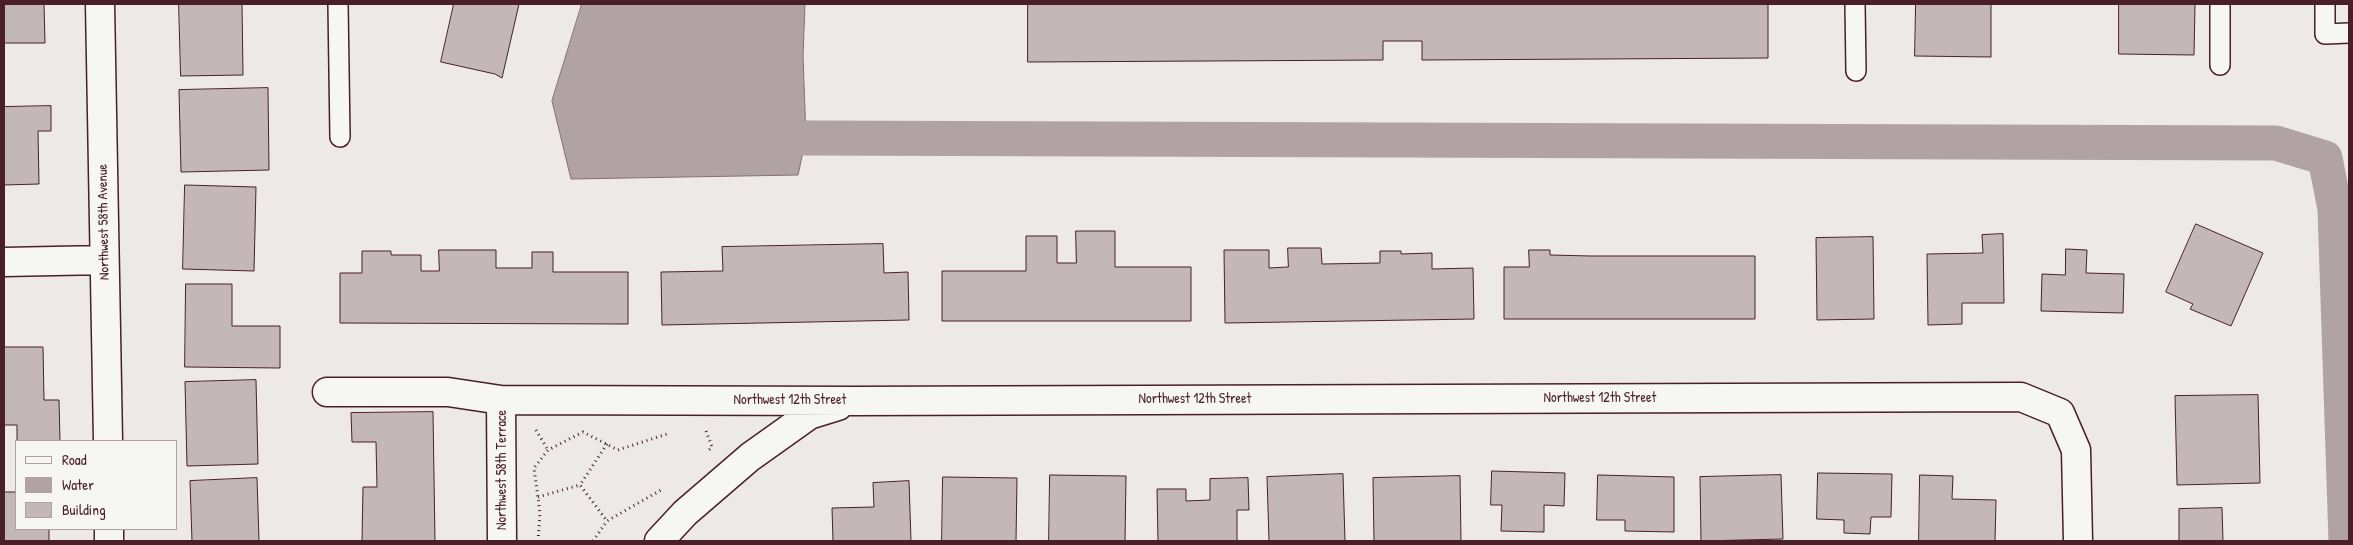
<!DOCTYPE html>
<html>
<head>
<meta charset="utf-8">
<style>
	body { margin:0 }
	#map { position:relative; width:2353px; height:545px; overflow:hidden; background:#ece9e6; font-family:"Patrick Hand",sans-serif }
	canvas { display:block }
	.frame { position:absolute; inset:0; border:5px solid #4a1f2b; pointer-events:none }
	.legend { position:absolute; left:15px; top:440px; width:162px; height:90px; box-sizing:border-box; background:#f6f6f2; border:1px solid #b1a0a2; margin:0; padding:6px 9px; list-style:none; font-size:15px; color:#4a1f2b }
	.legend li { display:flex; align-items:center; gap:10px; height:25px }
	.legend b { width:25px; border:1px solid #b1a0a2 }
</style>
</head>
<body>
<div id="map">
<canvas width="2353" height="545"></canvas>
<div class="frame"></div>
<ul class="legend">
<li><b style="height:6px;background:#f6f6f2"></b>Road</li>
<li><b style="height:14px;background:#b1a2a3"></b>Water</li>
<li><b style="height:14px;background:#c4b7b7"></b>Building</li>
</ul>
</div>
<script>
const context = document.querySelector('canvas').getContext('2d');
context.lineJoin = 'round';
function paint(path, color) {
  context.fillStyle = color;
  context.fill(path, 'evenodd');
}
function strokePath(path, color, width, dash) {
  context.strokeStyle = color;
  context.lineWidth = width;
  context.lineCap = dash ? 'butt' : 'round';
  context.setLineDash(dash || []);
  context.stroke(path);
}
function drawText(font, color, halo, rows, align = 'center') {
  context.font = font + ' "Patrick Hand",sans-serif';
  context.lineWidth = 4.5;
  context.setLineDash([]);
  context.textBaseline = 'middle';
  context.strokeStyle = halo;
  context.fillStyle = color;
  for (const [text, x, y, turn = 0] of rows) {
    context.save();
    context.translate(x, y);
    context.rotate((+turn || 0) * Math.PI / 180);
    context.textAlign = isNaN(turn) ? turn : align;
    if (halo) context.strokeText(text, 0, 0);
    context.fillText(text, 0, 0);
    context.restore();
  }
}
const water = new Path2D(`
	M582,4H805L803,56L806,138L798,175L571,179L552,101Z`);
const canal = new Path2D(`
	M806,138L2276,143L2325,158L2335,209L2346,541`);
const building = new Path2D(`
	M4,4H44L45,43H4Z
	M179,4H242L243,75L181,76Z
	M454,4H519L502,78L495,74L441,62Z
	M1028,4H1768V58L1422,60V41H1383V60L1028,62Z
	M1916,4H1991V57L1915,56Z
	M2119,4H2195L2194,55L2119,54Z
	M268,88L269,170L181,172L179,90Z
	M51,106V131H38L39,184L4,185V107Z
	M185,185L256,187L254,271L183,269Z
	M2196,224L2263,253L2231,326L2190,309L2193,304L2166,292Z
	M1076,231H1115V267H1191V321H942V271H1026V236H1057V263H1076Z
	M2003,234L2004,303H1962V324L1928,325L1927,254L1983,253L1982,235Z
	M1873,237L1874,319L1817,320L1816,238Z
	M883,244L884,273L908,272L909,320L662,325L661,272L723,271L722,247Z
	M1288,248H1321L1322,264L1380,263V251H1401V254L1432,253V269L1473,268L1474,319L1225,323L1224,250H1269V268L1288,267Z
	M2066,249L2087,250L2086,273L2124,274L2123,313L2041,311L2042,274L2065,275Z
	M439,250H496V268H532V252H553V272H628V324L340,323V273H362V251H391V255H421V271H439Z
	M1529,250H1550V255L1591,256H1755V319H1504V267H1529Z
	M186,284H232V326H280V368L185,367Z
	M4,347H43L44,400H59L60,441H17V425H4Z
	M256,380L258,464L187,466L185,382Z
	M2258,395L2260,483L2177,485L2175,396Z
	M433,412L435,541H362L363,487H377L376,442H352L351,413Z
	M1492,471L1565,473L1564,506L1544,505V532L1501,531L1502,505H1491Z
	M1818,473L1892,474L1891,517H1871L1870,534L1844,533V520L1817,519Z
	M1343,474L1345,541H1269L1267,477Z
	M1050,475L1126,476L1125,541H1049Z
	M1598,475L1674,477V532L1625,531V520H1597Z
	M1781,475L1783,539L1701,541L1700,477Z
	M1920,475L1953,476L1952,499L1996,500L1995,541H1919Z
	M1460,476L1461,541H1374L1373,478Z
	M943,477L1017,478L1016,541H942Z
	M257,478L259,541H192L190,481Z
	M1248,478L1249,510H1237V541H1158L1157,489H1186V501L1210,500V479Z
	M909,481L911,541H833L832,508L874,507L873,483Z
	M4,492H16V529H49V541H4Z
	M2222,508L2223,541H2179V509Z`);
const path = new Path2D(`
	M536,430L548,450
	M706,431L712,447L709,450
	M607,444L580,485L607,521
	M538,497L580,485
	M538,541L540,513L534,468L548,450L583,432L618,450L667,434
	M593,541L607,521L661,490`);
const lane = new Path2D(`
	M338,4L340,137
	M1855,4L1856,71
	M2220,4V65
	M2325,4V34L2349,33`);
const street = new Path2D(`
	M100,4L108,441
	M4,262L104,260
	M327,392H448L501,400L854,401L2021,397L2060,413L2076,450L2078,541
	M501,400L502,541
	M109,529V541
	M659,541L685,513L750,457L809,415L838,406`);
const streetNames = [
	["Northwest 58th Avenue",104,222,-91],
	["Northwest 12th Street",1600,398],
	["Northwest 12th Street",1195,399],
	["Northwest 12th Street",790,400],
	["Northwest 58th Terrace",502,470,-90]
];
paint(water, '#b1a2a3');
strokePath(water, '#886e73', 1);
strokePath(canal, '#b1a2a3', 35);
paint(building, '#c4b7b7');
strokePath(building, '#4a1f2b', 1);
strokePath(lane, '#4a1f2b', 22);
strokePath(street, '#4a1f2b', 31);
strokePath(path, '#4a1f2b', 3, [1, 4]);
strokePath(lane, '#f6f6f2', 19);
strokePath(street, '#f6f6f2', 28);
drawText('14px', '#4a1f2b', '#f6f6f2', streetNames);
</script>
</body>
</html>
